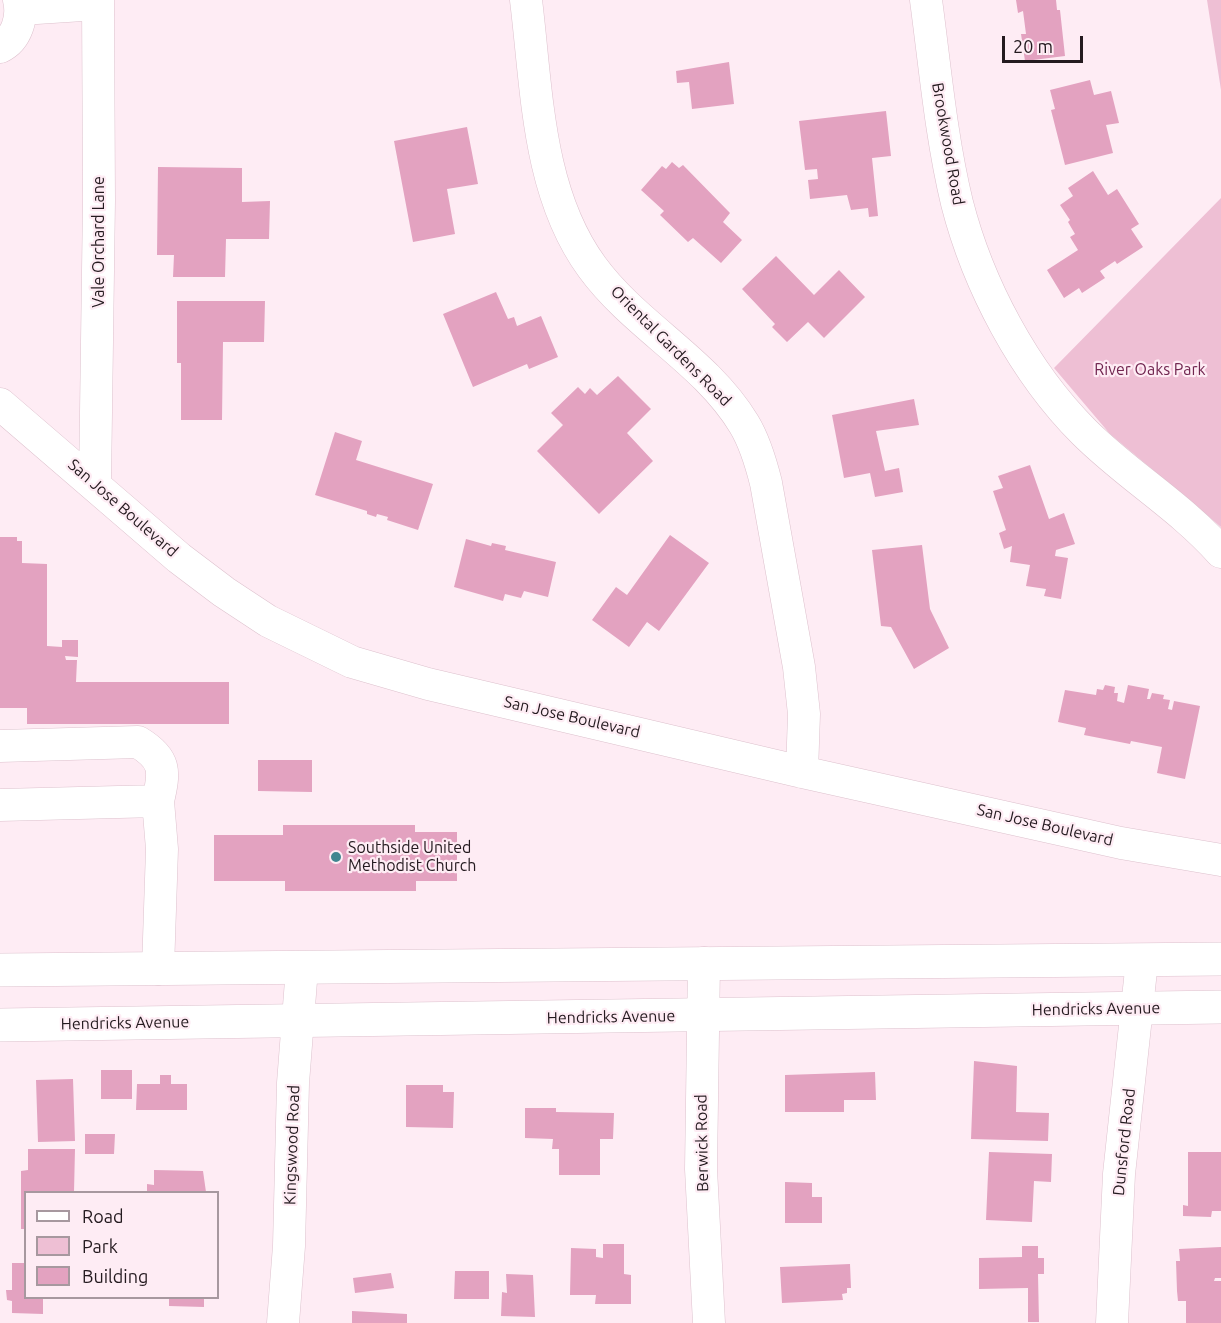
<!DOCTYPE html>
<html>
<head>
<meta charset="utf-8">
<style>
	body { margin:0 }
	#map { position:relative; width:1221px; height:1323px; overflow:hidden; background:#feecf4; font-family:Ubuntu,sans-serif }
	canvas { display:block }
	.legend { position:absolute; left:24px; top:1191px; width:195px; height:108px; box-sizing:border-box; background:#feecf4; border:2px solid #a7989f; margin:0; padding:8px 10px; list-style:none; font-size:18px; color:#241a1f }
	.legend li { display:flex; align-items:center; gap:12px; height:30px }
	.legend b { width:30px; border:2px solid #a7989f }
	.scale { position:absolute; left:1002px; top:36px; width:81px; height:27px; box-sizing:border-box; border:3px solid #241a1f; border-top:0; padding-left:8px; font-size:18px; line-height:21px; white-space:nowrap; color:#241a1f; -webkit-text-stroke:4px #feecf4; paint-order:stroke }
</style>
</head>
<body>
<div id="map">
<canvas width="1221" height="1323"></canvas>
<ul class="legend">
<li><b style="height:8px;background:#fff"></b>Road</li>
<li><b style="height:16px;background:#eebfd4"></b>Park</li>
<li><b style="height:16px;background:#e3a2c0"></b>Building</li>
</ul>
<div class="scale">20 m</div>
</div>
<script>
const context = document.querySelector('canvas').getContext('2d');
context.lineJoin = 'round';
function paint(path, color) {
  context.fillStyle = color;
  context.fill(path, 'evenodd');
}
function strokePath(path, color, width, dash) {
  context.strokeStyle = color;
  context.lineWidth = width;
  context.lineCap = dash ? 'butt' : 'round';
  context.setLineDash(dash || []);
  context.stroke(path);
}
function drawText(font, color, halo, rows, align = 'center') {
  context.font = font + ' Ubuntu,sans-serif';
  context.lineWidth = 4.5;
  context.setLineDash([]);
  context.textBaseline = 'middle';
  context.strokeStyle = halo;
  context.fillStyle = color;
  for (const [text, x, y, turn = 0] of rows) {
    context.save();
    context.translate(x, y);
    context.rotate((+turn || 0) * Math.PI / 180);
    context.textAlign = isNaN(turn) ? turn : align;
    if (halo) context.strokeText(text, 0, 0);
    context.fillText(text, 0, 0);
    context.restore();
  }
}
const green = new Path2D(`
	M1207,0H1221V90Z
	M1221,198V527L1110,434L1054,368Z`);
const building = new Path2D(`
	M1016,0H1056L1057,10H1060L1065,56L1025,61L1021,34H1026L1023,11L1018,13Z
	M729,62L734,104L692,109L689,82L677,83L676,71Z
	M1090,80L1094,95L1111,91L1119,123L1106,125L1113,153L1065,165L1051,110L1055,109L1050,90Z
	M886,111L891,156L872,158L878,216L869,217L868,208L851,210L847,195L810,199L808,180L818,179L817,169L805,170L799,121Z
	M467,127L478,184L447,189L455,234L413,242L394,141Z
	M672,162L679,168L683,165L730,213L723,222L742,240L721,263L693,238L688,242L660,215L664,211L641,190L662,166L666,169Z
	M158,167L242,168V202L270,201L269,239H226L225,277H173L174,255H157Z
	M1093,171L1108,195L1117,189L1139,224L1131,229L1143,247L1117,264L1115,261L1100,271L1105,278L1082,293L1079,288L1064,298L1047,270L1078,250L1070,237L1075,234L1068,222L1070,220L1060,205L1073,196L1068,188Z
	M776,256L814,295L839,270L865,297L824,338L808,322L787,342L772,327L775,324L742,289Z
	M496,292L508,319L514,317L517,326L541,316L558,357L529,369L527,364L473,387L443,314Z
	M177,301H265L264,342H223L222,420H181V363H177Z
	M618,376L651,409L627,433L653,461L599,514L537,451L563,425L551,413L578,387L585,394L590,388L597,395Z
	M914,399L919,425L876,431L885,471L899,468L903,492L875,497L870,473L844,478L832,415Z
	M335,432L362,441L356,460L433,484L418,530L387,520L388,517L377,514L376,517L367,514V511L315,495Z
	M1030,465L1049,519L1064,513L1075,544L1056,550L1055,556L1068,558L1061,599L1044,596L1046,589L1026,586L1030,565L1010,562L1012,546L1004,549L999,533L1006,530L993,491L1003,488L998,476Z
	M670,535L709,563L659,631L647,622L629,647L592,620L616,587L627,595Z
	M0,537H17V541H22V563L47,564V646L62,647V640H78V657L65,656L66,660H77L76,682H229V724H27V708H0Z
	M466,539L491,546L492,543L506,546L505,550L556,562L548,597L524,591L521,598L505,594L503,601L454,587Z
	M922,545L930,609L949,648L914,669L891,627L881,626L872,550Z
	M1105,685L1115,687L1114,693H1118L1117,701L1124,703L1128,685L1149,689L1147,699H1150L1152,693L1164,695L1163,699L1170,700L1168,709L1172,710L1174,701L1200,706L1185,779L1157,773L1162,747L1131,741L1130,744L1084,735L1086,728L1058,722L1065,690L1096,695L1097,689L1103,690Z
	M258,760H312V792L258,791Z
	M283,825H415V832H457V881H416V891H285V881H214V835H283Z
	M974,1061L1017,1066L1016,1112L1049,1113L1048,1141L971,1139Z
	M101,1070H132V1099H101Z
	M875,1072L876,1100H844V1112H785V1075Z
	M160,1075H171V1084H187V1110H136L137,1084H160Z
	M73,1079L75,1141L38,1142L36,1080Z
	M406,1085H443V1092H454L453,1128L406,1127Z
	M525,1108H556V1112L614,1113L613,1139H600V1175H559V1149H552L553,1139L525,1138Z
	M85,1134H115L114,1154H85Z
	M28,1149H75L74,1192H26V1229H21V1171L28,1170Z
	M989,1152L1052,1154L1051,1182L1034,1181L1032,1222L986,1220Z
	M1188,1152H1221V1211H1212L1211,1217L1183,1216V1205L1188,1206Z
	M154,1170L203,1171L206,1192H147V1184L154,1185Z
	M785,1182L812,1183V1197H822V1223H785Z
	M603,1244H624V1274L631,1275V1304H595L596,1295H570L571,1248L596,1249V1257L603,1258Z
	M1022,1246H1038V1258H1044V1274H1038L1039,1322H1028V1288L979,1289V1258L1022,1257Z
	M1221,1247V1278H1215L1214,1281H1221V1323H1186V1301H1178L1177,1291L1176,1261H1180L1179,1249Z
	M12,1263H26V1298H43V1314L12,1313V1301L7,1300L6,1290H12Z
	M850,1264L851,1288H847V1293L842,1294L843,1300L782,1303L780,1267Z
	M455,1271H489V1299H454Z
	M391,1273L394,1288L355,1293L353,1278Z
	M506,1274L533,1275L535,1317L501,1316L502,1292L507,1293Z
	M169,1298H204V1307L169,1306Z
	M352,1311L407,1314V1323H352Z`);
const minor = new Path2D(`
	M526,0C537,89 537,192 592,267C635,326 706,361 744,424C755,442 761,463 766,483L799,667L804,714L802,772
	M926,0C935,67 941,137 957,203C978,285 1024,372 1084,432C1127,475 1180,506 1221,552
	M21,9L98,4
	M0,47C17,39 23,17 19,0
	M0,404L179,558L224,592L268,621L352,662L428,684L802,772L1121,843L1221,860
	M95,483L99,200L98,0
	M0,746L138,742C166,759 165,771 158,801
	M0,805L158,801L162,849L158,969
	M704,963L701,1169L709,1323
	M283,1323L289,1246L293,1083L302,968
	M1112,1323L1119,1174L1142,961`);
const major = new Path2D(`
	M0,970L1221,959
	M0,1025L1221,1007`);
const markers = [
	[336,857,6,"#3f8690"]
];
const streetNames = [
	["Brookwood Road",948,144,80],
	["Vale Orchard Lane",99,242,-90],
	["Oriental Gardens Road",671,346,45],
	["San Jose Boulevard",123,508,41],
	["San Jose Boulevard",572,717,13],
	["San Jose Boulevard",1045,825,13],
	["Hendricks Avenue",1096,1009,-1],
	["Hendricks Avenue",611,1017,-1],
	["Hendricks Avenue",125,1023,-1],
	["Dunsford Road",1124,1142,-84],
	["Berwick Road",702,1143,-91],
	["Kingswood Road",292,1145,-88]
];
const parkNames = [
	["River Oaks Park",1150,370]
];
const poiNames = [
	["Southside United",348,848],
	["Methodist Church",348,866]
];
paint(green, '#eebfd4');
paint(building, '#e3a2c0');
strokePath(minor, '#ddc1cd', 33);
strokePath(major, '#ddc1cd', 34);
strokePath(minor, '#fff', 32);
strokePath(major, '#fff', 33);
for (const [x, y, r, color] of markers) {
  const dot = new Path2D();
  dot.arc(x, y, r, 0, 2 * Math.PI);
  context.fillStyle = color;
  context.fill(dot);
  strokePath(dot, '#feecf4', 2);
}
drawText('16px', '#241a1f', '#feecf4', streetNames);
drawText('16px', '#712650', '#feecf4', parkNames);
drawText('16px', '#241a1f', '#feecf4', poiNames, 'left');
</script>
</body>
</html>
